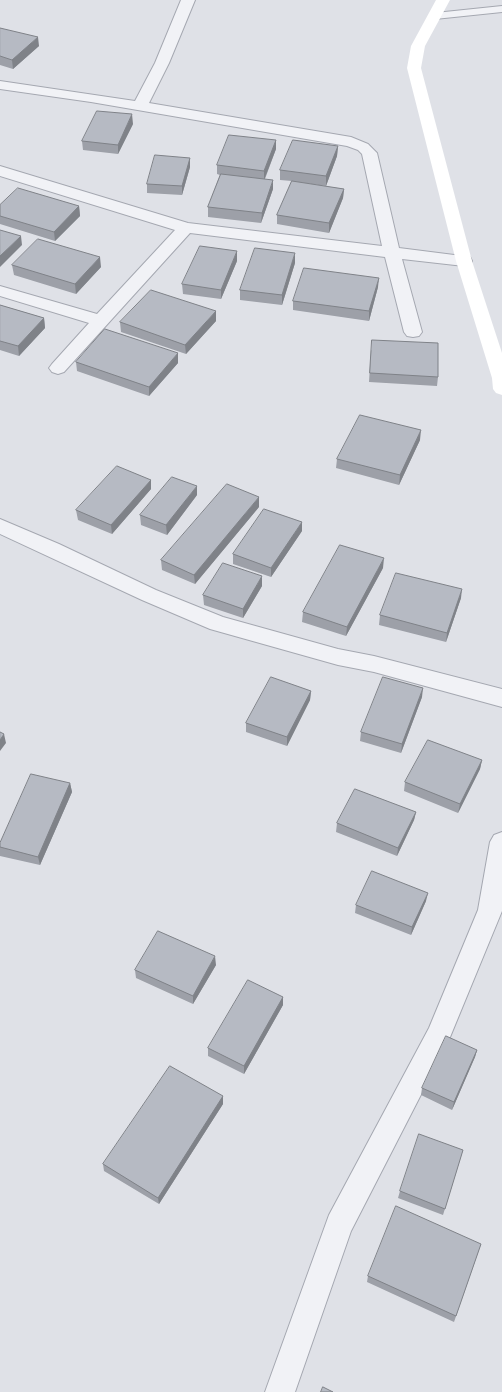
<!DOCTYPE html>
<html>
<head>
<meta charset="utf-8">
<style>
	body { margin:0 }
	canvas { display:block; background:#dfe1e7 }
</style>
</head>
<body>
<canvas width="502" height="1392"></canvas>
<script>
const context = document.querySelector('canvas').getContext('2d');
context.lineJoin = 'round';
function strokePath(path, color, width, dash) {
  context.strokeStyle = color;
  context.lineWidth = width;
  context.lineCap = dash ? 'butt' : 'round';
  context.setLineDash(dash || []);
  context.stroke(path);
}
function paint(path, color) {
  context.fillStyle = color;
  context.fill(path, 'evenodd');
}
const lane = new Path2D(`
	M502,6V12L435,19L431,16L435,13Z`);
const street = new Path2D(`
	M181,0H195L169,63L149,103L351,137L368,144L377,153L399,248L470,257L472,261L470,265L464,266L402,259L422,332L419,336L413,337L407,336L404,332L385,257L190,233L64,372L58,374L52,372L49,368L52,364L89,323L0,296V286L97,314L175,230L0,176V166L188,223L382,246L362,154L358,150L347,146L91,102L0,89V81L135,101L155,63Z
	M0,519L59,544L156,590L223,617L338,649L374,656L502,689V707L374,672L338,665L210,629L142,600L0,534Z
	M502,832V911L448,1042L351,1231L295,1392H265L329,1215L429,1028L478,910L490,842L494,835Z`);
const secondary = new Path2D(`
	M436,0H450L425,46L421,68L472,261L502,353V395L496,393L493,389L492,378L456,261L407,68L411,46Z`);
const wall = new Path2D(`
	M0,28L39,46L13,69L0,65Z
	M133,124L118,154L83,150L82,141Z
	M276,140V149L265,179L273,189L261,223L208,217V207L220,175L217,174V165Z
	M338,146L337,156L326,186L296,182L344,189L343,198L329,233L277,224V215L292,181L280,180V170Z
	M190,158V167L182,195L147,193V184Z
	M0,205L79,206L80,216L55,241L0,224Z
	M237,261L221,299L183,294L182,284Z
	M295,263L282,305L240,300V290Z
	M12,265L101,267L76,294L14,275Z
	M378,287L369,321L293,310V301Z
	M0,305L44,318L45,328L19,356L0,350Z
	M216,321L186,354L121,332L120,322Z
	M371,350L438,377L437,386L369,382Z
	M76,362L178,363L149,396L77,371Z
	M420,440L399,485L336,468L337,459Z
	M151,480V489L112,534L78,520L76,510Z
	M197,495L167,535L141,525L140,515Z
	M259,507L195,584L162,570L161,560Z
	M302,531L271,577L233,564V554Z
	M383,568L346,636L302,622L303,612Z
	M262,586L243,618L204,605L203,595Z
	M461,598L446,642L379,625L380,615Z
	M311,691L310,700L287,746L246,732V723Z
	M422,697L401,753L360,741L361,732Z
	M482,760L480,769L458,813L404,791L405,782Z
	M70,783L72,792L40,865L0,856V843Z
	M416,812L414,820L397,856L336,832L337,823Z
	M426,901L411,935L355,913L356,905Z
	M216,965L193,1004L136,978L135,970Z
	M283,997V1005L244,1074L208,1056V1048Z
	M477,1050L475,1057L452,1110L421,1095L422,1088Z
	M223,1096V1104L159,1204L104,1171L103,1164Z
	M463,1150L443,1215L398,1198L400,1191Z
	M481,1244L454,1322L367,1282L368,1276Z`);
const shadedWall = new Path2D(`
	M38,37L39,46L13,69L12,60Z
	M132,114L133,124L118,154V145Z
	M276,140V149L264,180V171Z
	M338,146L337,156L326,186V176Z
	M190,158V167L182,195V186Z
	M273,180V189L261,223L262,213Z
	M344,189L343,198L329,233V223Z
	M79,206L80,216L55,241L54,232Z
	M21,236L22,245L0,267V256Z
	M237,251V261L221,299V290Z
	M295,253V263L282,305V295Z
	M100,257L101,267L76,294L75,284Z
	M379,278L378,287L369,321V311Z
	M216,311V321L186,354L185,345Z
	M44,318L45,328L19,356L18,346Z
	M178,353V363L149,396V387Z
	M421,430L420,440L399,485L400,475Z
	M151,480V489L112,534L111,525Z
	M197,486V495L167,535L166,525Z
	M259,497V507L195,584L194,575Z
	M302,522V531L271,577V568Z
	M384,558L383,568L346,636L347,627Z
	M262,576V586L243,618V609Z
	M462,589L461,598L446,642L447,633Z
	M423,688L422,697L401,753L402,744Z
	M311,691L310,700L287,746V737Z
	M4,734L6,743L0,751V740Z
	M482,760L480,769L458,813L460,804Z
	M70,783L72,792L40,865L38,857Z
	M416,812L414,820L397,856L398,848Z
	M428,893L426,901L411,935L412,927Z
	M215,956L216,965L193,1004V996Z
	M283,997V1005L244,1074V1066Z
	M477,1050L475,1057L452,1110L454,1102Z
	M223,1096V1104L159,1204L158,1198Z`);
const building = new Path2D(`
	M0,28L38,37L12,60L0,56Z
	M97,111L132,114L118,145L82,141Z
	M229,135L276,140L264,171L217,165Z
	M293,140L338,146L326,176L280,170Z
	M155,155L190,158L182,186L147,184Z
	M221,174L273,180L262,213L208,207Z
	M292,181L344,189L329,223L277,215Z
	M18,188L79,206L54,232L0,216V205Z
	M0,230L21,236L0,256Z
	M38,239L100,257L75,284L12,265Z
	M200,246L237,251L221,290L182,284Z
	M255,248L295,253L282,295L240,290Z
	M304,268L379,278L369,311L293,301Z
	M151,290L216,311L185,345L120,322Z
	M0,305L44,318L18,346L0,341Z
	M105,329L178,353L149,387L76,362Z
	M372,340L438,343V377L370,373Z
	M360,415L421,430L400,475L337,459Z
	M117,466L151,480L111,525L76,510Z
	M172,477L197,486L166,525L140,515Z
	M227,484L259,497L194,575L161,560Z
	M264,509L302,522L271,568L233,554Z
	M340,545L384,558L347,627L303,612Z
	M223,563L262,576L243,609L203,595Z
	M396,573L462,589L447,633L380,615Z
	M271,677L311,691L287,737L246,723Z
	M383,677L423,688L402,744L361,732Z
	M0,732L4,734L0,740Z
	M428,740L482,760L460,804L405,782Z
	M31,774L70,783L38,857L0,847V843Z
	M355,789L416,812L398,848L337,823Z
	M372,871L428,893L412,927L356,905Z
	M158,931L215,956L193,996L135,970Z
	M248,980L283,997L244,1066L208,1048Z
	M446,1036L477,1050L454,1102L422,1088Z
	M170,1066L223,1096L158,1198L103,1164Z
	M419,1134L463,1150L445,1209L400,1191Z
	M396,1206L481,1244L456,1316L368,1276Z
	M323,1387L333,1392H321Z`);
strokePath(lane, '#a5a8b1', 2);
strokePath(street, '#a5a8b1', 2);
paint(lane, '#f1f2f6');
paint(street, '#f1f2f6');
paint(secondary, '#fff');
paint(wall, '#9da0a8');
paint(shadedWall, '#7f8288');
paint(building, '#b6bac3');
strokePath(building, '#7f8288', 1);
</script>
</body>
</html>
